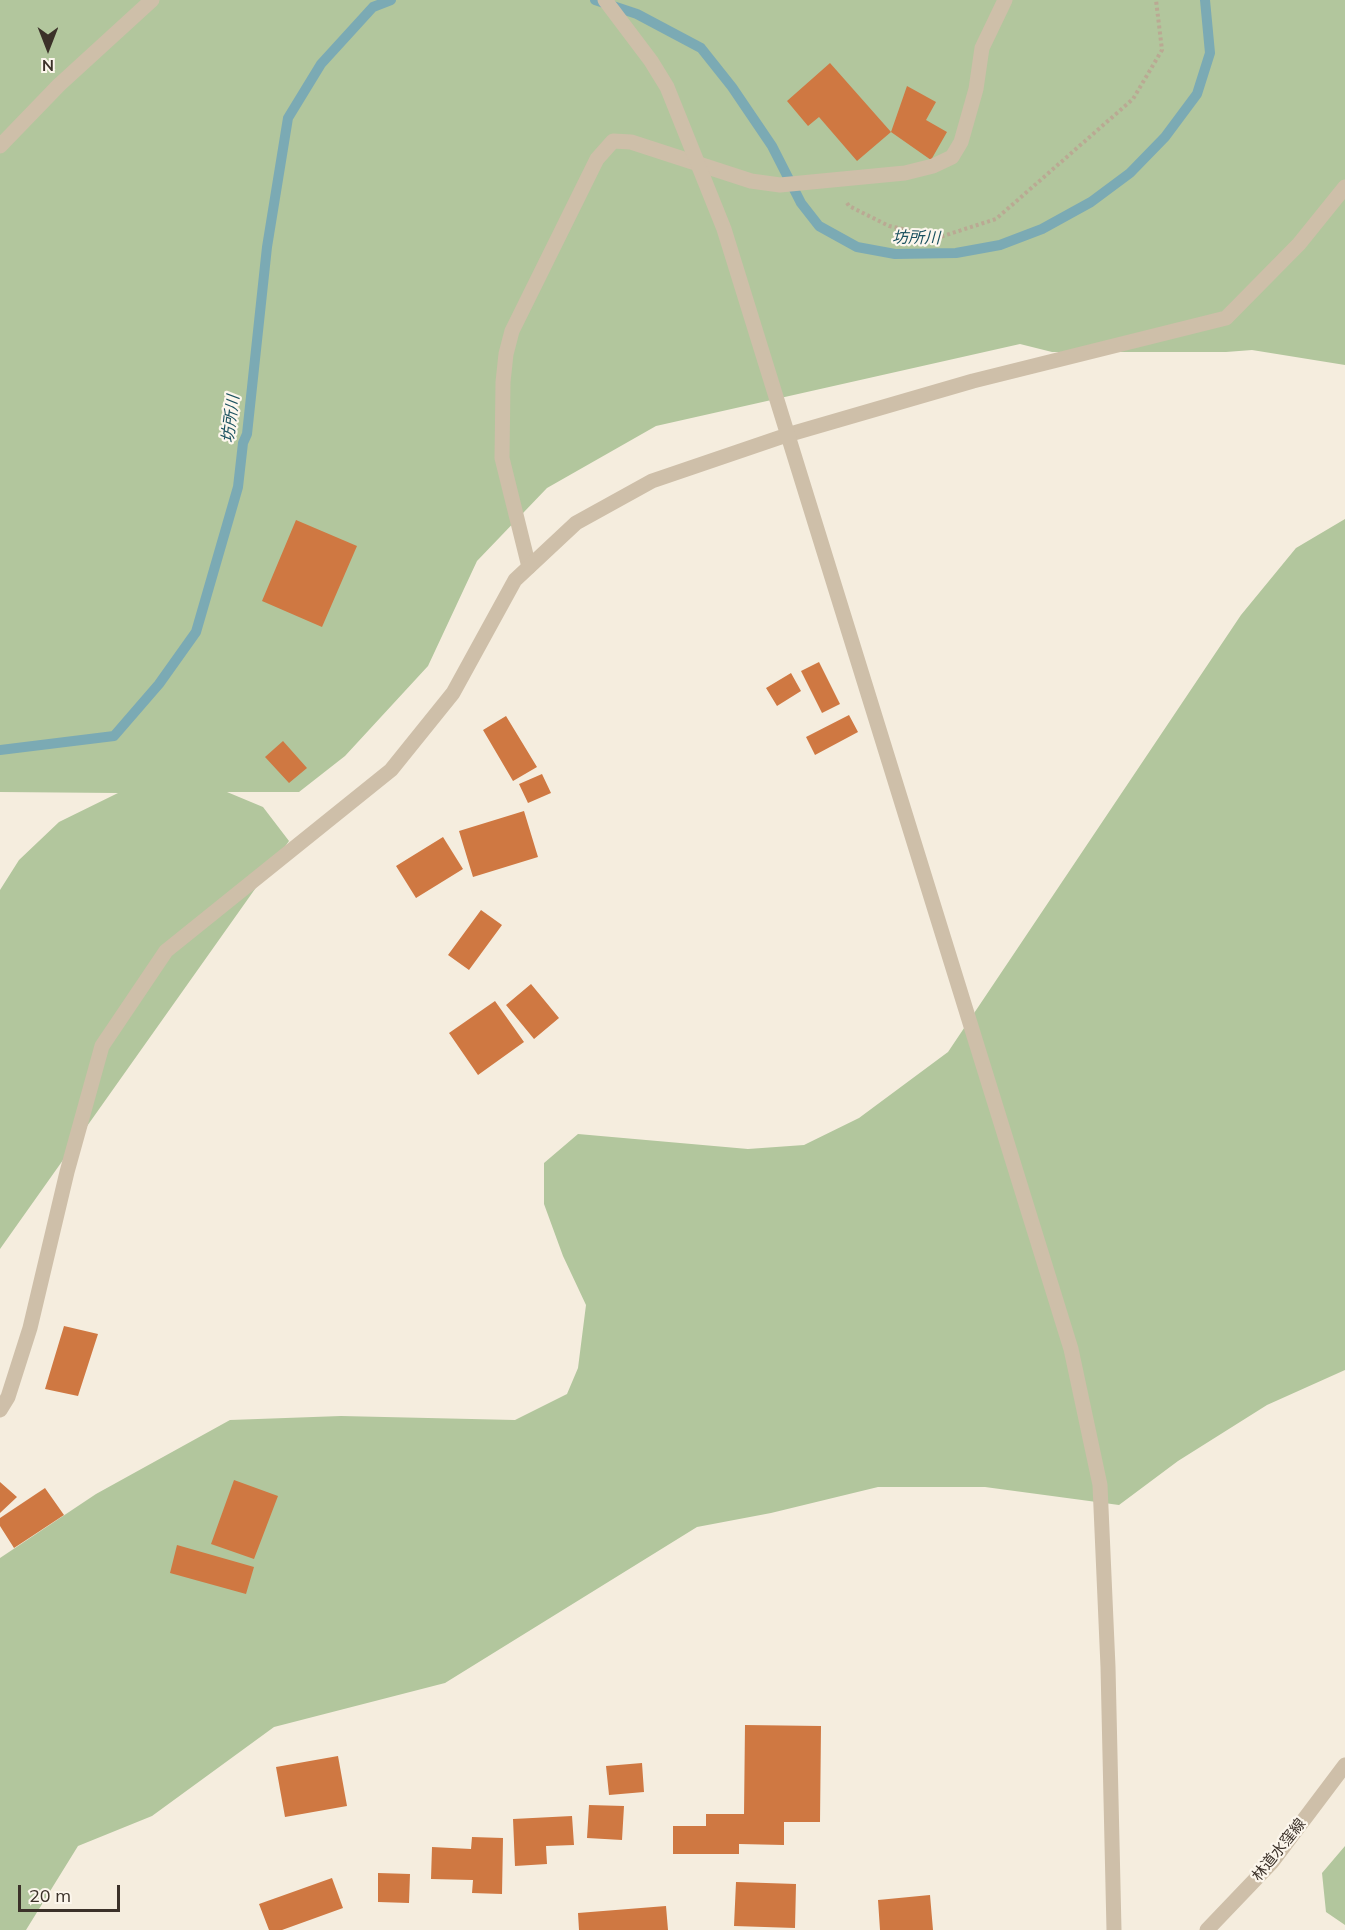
<!DOCTYPE html>
<html>
<head>
<meta charset="utf-8">
<style>
	body { margin:0 }
	#map { position:relative; width:1345px; height:1930px; overflow:hidden; background:#f5edde; font-family:Mulish,sans-serif }
	canvas { display:block }
	.north { position:absolute; left:18px; top:18px; width:60px; height:60px; -webkit-text-stroke:4px #fcf6ec; paint-order:stroke; rotate:180deg; font-size:16px; font-weight:700; line-height:24px; text-align:center; color:#3b3129 }
	.north::after { content:''; display:block; margin:auto; width:21px; height:27px; background:#3b3129; clip-path:polygon(50% 0,100% 100%,50% 72%,0 100%) }
	.scale { position:absolute; left:18px; top:1885px; width:102px; height:27px; box-sizing:border-box; border:3px solid #3b3129; border-top:0; padding-left:8px; font-size:18px; line-height:21px; white-space:nowrap; color:#3b3129; -webkit-text-stroke:4px #fcf6ec; paint-order:stroke }
</style>
</head>
<body>
<div id="map">
<canvas width="1345" height="1930"></canvas>
<div class="north">N</div>
<div class="scale">20 m</div>
</div>
<script>
const context = document.querySelector('canvas').getContext('2d');
context.lineJoin = 'round';
function paint(path, color) {
  context.fillStyle = color;
  context.fill(path, 'evenodd');
}
function strokePath(path, color, width, dash) {
  context.strokeStyle = color;
  context.lineWidth = width;
  context.lineCap = dash ? 'butt' : 'round';
  context.setLineDash(dash || []);
  context.stroke(path);
}
function drawText(font, color, halo, rows, align = 'center') {
  context.font = font + ' Mulish,"Noto Sans JP",sans-serif';
  context.lineWidth = 4.5;
  context.setLineDash([]);
  context.textBaseline = 'middle';
  context.strokeStyle = halo;
  context.fillStyle = color;
  for (const [text, x, y, turn = 0] of rows) {
    context.save();
    context.translate(x, y);
    context.rotate((+turn || 0) * Math.PI / 180);
    context.textAlign = isNaN(turn) ? turn : align;
    if (halo) context.strokeText(text, 0, 0);
    context.fillText(text, 0, 0);
    context.restore();
  }
}
const green = new Path2D(`
	M0,0H1345V365L1252,350L1226,352H1052L1020,344L656,426L547,488L477,561L428,666L345,756L299,792H227L263,807L289,841L0,1249V890L19,860L59,822L118,793L0,792Z
	M1345,519V1370L1267,1405L1178,1461L1119,1505L985,1487H878L771,1513L697,1527L445,1683L274,1727L152,1816L78,1846L26,1930H0V1558L96,1494L230,1420L341,1416L515,1420L567,1394L578,1368L586,1305L563,1256L544,1204V1163L578,1134L748,1149L804,1145L859,1118L948,1052L1241,615L1296,548Z
	M1345,1846V1925L1326,1912L1322,1873Z`);
const stream = new Path2D(`
	M595,0L637,14L701,48L732,87L772,146L801,203L819,226L857,247L895,254L956,253L1000,245L1042,229L1091,202L1130,173L1165,137L1197,94L1210,53L1205,0
	M0,750L114,736L159,684L196,632L238,487L243,443L247,434L267,247L288,118L321,64L373,7L391,0`);
const building = new Path2D(`
	M830,63L891,132L857,161L819,117L808,126L787,101Z
	M907,86L936,102L926,120L947,132L931,160L891,132Z
	M296,520L357,546L322,627L262,601Z
	M819,662L840,704L822,713L801,671Z
	M791,673L801,691L777,706L766,688Z
	M849,715L858,732L815,755L806,737Z
	M506,716L537,767L513,781L483,730Z
	M283,741L307,768L289,783L265,757Z
	M542,774L551,793L528,803L519,784Z
	M524,811L538,857L473,877L459,831Z
	M443,837L463,869L416,898L396,866Z
	M481,910L502,925L469,970L448,955Z
	M531,984L559,1018L534,1039L506,1005Z
	M495,1001L524,1042L478,1075L449,1033Z
	M64,1326L98,1334L78,1396L45,1389Z
	M234,1480L278,1496L254,1559L211,1544Z
	M0,1482L17,1497L0,1513Z
	M45,1488L64,1515L14,1548L0,1526V1518Z
	M177,1545L254,1567L246,1594L170,1573Z
	M745,1725L821,1726L820,1822H784V1845L739,1844V1854H673V1826H706V1814H744Z
	M338,1756L347,1806L285,1817L276,1767Z
	M642,1763L644,1792L609,1795L606,1766Z
	M589,1805L624,1806L622,1840L587,1838Z
	M572,1816L574,1845L546,1846L547,1864L515,1866L513,1819Z
	M472,1837L503,1838L502,1894L472,1893L473,1880L431,1879L432,1847L471,1849Z
	M378,1873L410,1874L409,1903L378,1902Z
	M332,1878L343,1908L282,1930H269L259,1904Z
	M736,1882L796,1884L795,1928L734,1926Z
	M930,1895L933,1930H880L878,1900Z
	M666,1906L668,1930H579L578,1913Z`);
const path = new Path2D(`
	M847,203L849,206L889,226L940,237L996,219L1133,99L1162,50L1156,0`);
const service = new Path2D(`
	M529,567L502,458L503,382L506,354L512,331L597,159L613,141L631,142L751,181L780,185L905,173L933,166L952,157L961,142L976,89L982,48L1005,0`);
const minor = new Path2D(`
	M787,435L973,381L1226,318L1299,244L1345,187
	M1207,1930L1272,1862L1345,1765`);
const tertiary = new Path2D(`
	M605,0L651,61L667,87L724,229L1071,1349L1100,1485L1108,1667L1114,1930
	M0,146L59,85L152,0
	M0,1410L8,1397L30,1328L67,1172L102,1046L166,951L391,770L453,693L515,580L576,523L652,481L787,435`);
const streetNames = [
	["林道水窪線",1279,1850,-51]
];
const waterNames = [
	["坊所川",916,238,1],
	["坊所川",231,419,-83]
];
paint(green, '#b2c69d');
strokePath(stream, '#7baab4', 10);
paint(building, '#cf7842');
strokePath(path, '#baa993', 4, [3, 3]);
strokePath(service, '#cebfa9', 15);
strokePath(minor, '#cebfa9', 15);
strokePath(tertiary, '#cebfa9', 15);
drawText('15px', '#3b3129', '#fcf6ec', streetNames);
drawText('italic 16px', '#1b5260', '#fcf6ec', waterNames);
</script>
</body>
</html>
